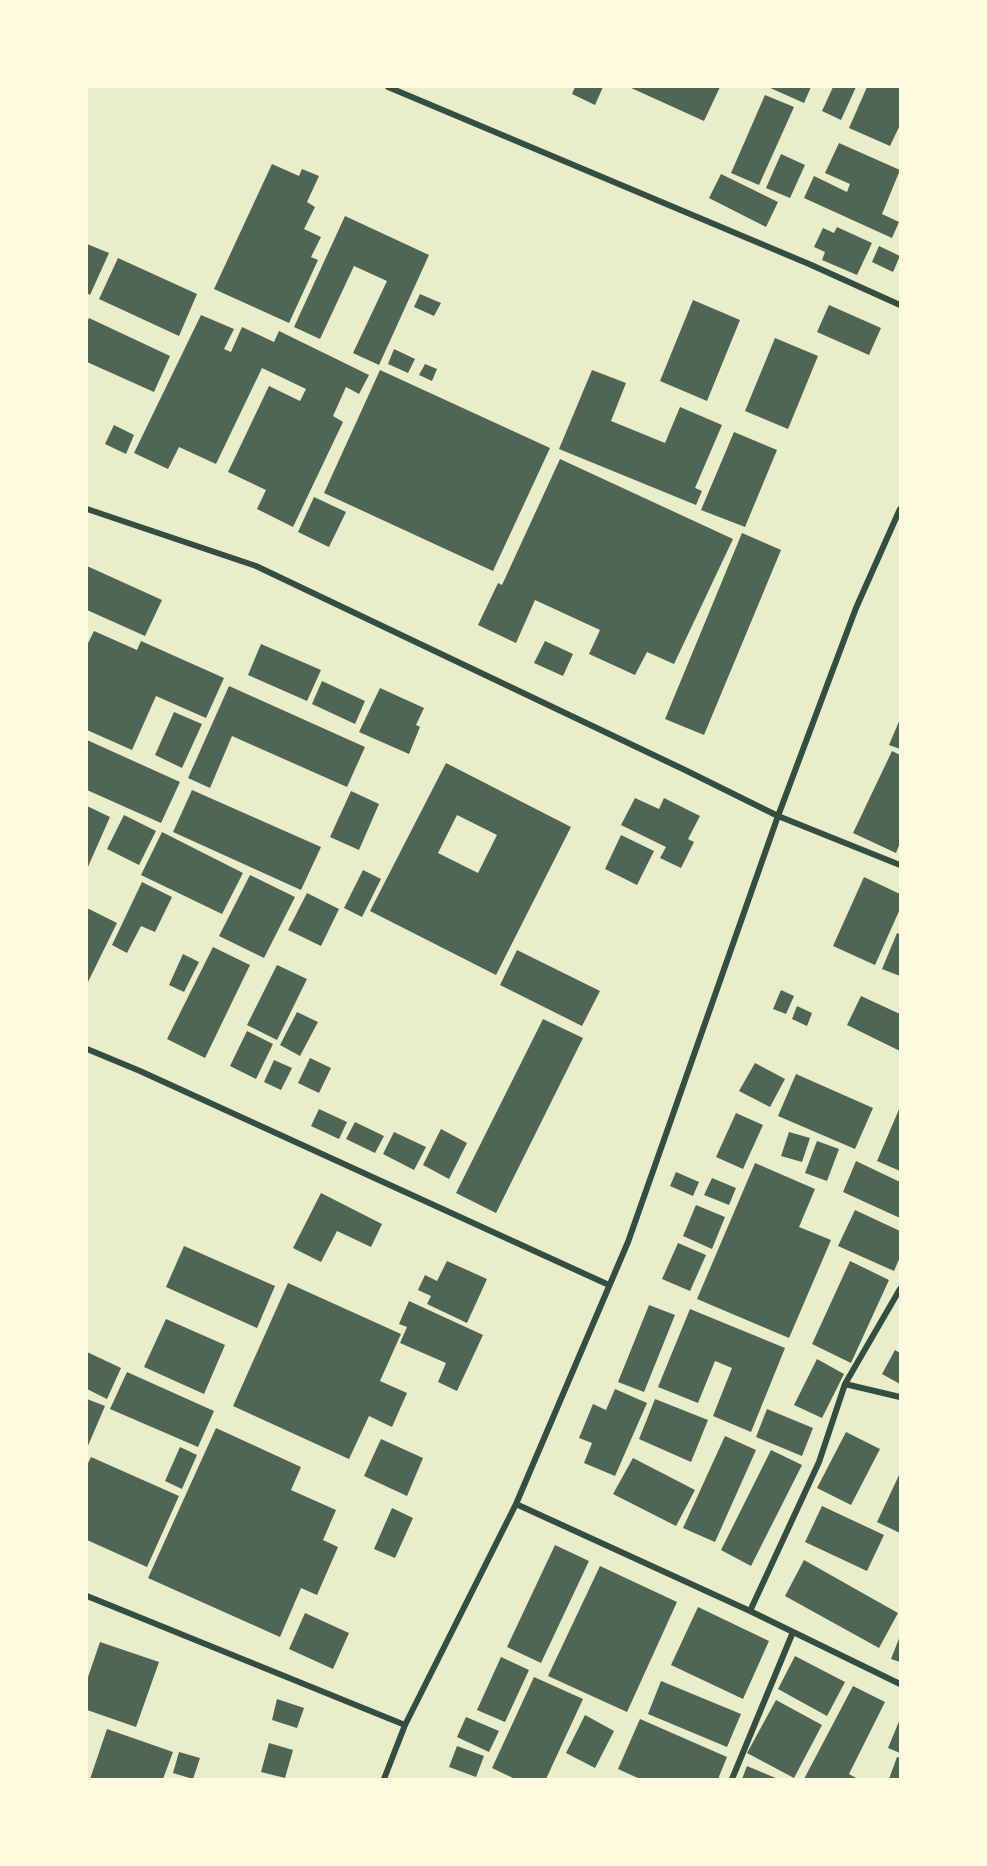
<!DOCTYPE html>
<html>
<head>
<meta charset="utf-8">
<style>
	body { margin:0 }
	#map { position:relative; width:987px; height:1866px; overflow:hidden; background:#e9edc9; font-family:Poppins,sans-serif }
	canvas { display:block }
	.frame { position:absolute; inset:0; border:88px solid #fefae0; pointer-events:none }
</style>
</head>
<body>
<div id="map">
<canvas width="987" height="1866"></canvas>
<div class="frame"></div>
</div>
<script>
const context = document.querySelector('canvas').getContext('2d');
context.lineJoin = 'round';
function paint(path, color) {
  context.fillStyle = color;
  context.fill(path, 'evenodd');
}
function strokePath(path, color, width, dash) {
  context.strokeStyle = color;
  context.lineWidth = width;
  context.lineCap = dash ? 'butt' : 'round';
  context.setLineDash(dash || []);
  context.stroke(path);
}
const building = new Path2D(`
	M575,87H603L595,105L572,94Z
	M629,87H720L704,121Z
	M768,87H811L804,103Z
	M833,87H856L841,120L822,111Z
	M867,87H900V125L890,146L849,128Z
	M765,95L794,107L759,185L731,173Z
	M839,143L900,170L882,214L899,222L892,238L804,198L814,176L847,192L850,184L825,173Z
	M781,154L805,165L790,198L766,188Z
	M272,164L299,176L302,169L319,176L307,202L315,207L304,229L321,237L311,257L318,260L289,323L214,289Z
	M721,174L778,202L766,227L709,198Z
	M345,216L429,255L379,365L353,353L387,281L354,266L320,339L294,327Z
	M837,227L872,243L857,275L822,260L825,252L814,247L823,228L834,233Z
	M87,244L109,253L90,295L87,293Z
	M879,246L900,256L893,272L872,262Z
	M118,258L197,294L179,336L99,299Z
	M420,294L441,303L434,316L414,307Z
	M693,300L740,320L707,401L660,381Z
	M829,305L881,328L869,355L817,332Z
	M201,315L234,329L224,349L231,352L242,327L274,342L279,331L369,375L359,394L346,387L333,416L343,422L293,527L257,509L266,490L228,472L269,386L300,401L306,389L262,368L216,464L179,447L168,469L134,453Z
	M89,318L170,356L154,392L87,362V322Z
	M775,338L818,356L788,429L745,411Z
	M394,349L415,359L408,373L388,364Z
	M425,364L437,369L432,381L419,375Z
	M380,370L550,448L493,571L324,493Z
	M592,370L626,383L611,421L665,443L680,407L722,425L695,488L702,491L696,505L559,449Z
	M114,425L134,435L126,454L105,444Z
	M734,432L777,450L745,527L701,510Z
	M560,459L733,539L674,664L647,652L635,675L589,654L600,630L535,600L516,643L478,625L498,583L502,585Z
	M314,497L346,512L329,547L298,532Z
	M742,533L781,550L704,735L665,719Z
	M87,566L162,600L145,636L87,610Z
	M94,631L137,650L141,641L224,678L206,718L156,696L132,750L87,730V645Z
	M545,641L573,654L563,676L534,663Z
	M261,644L321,670L307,701L248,675Z
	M322,681L365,701L355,724L312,704Z
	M229,686L365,747L347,787L232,736L210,788L188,778Z
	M380,688L424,708L416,725L420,727L409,754L359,732Z
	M174,712L202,724L182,768L155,755Z
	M900,719V749L889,745Z
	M87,740L180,782L161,823L87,790Z
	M892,751L900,755V843L896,853L853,833Z
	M446,763L571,827L496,975L370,911ZM457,815L497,835L478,873L438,853Z
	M192,790L321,847L301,890L173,832Z
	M351,791L379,804L359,850L330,837Z
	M635,798L659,809L664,798L700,816L688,839L694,842L681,868L660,858L666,847L621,825Z
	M87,806L110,817L87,869Z
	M124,815L156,831L139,865L107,849Z
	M162,832L243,873L222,914L141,875Z
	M621,835L654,851L637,885L605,869Z
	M363,870L381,879L362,917L344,908Z
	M250,875L295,897L264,958L219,936Z
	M864,877L900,894V909L875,965L833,946Z
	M142,882L172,897L155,932L141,926L127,953L112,945Z
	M307,893L339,909L321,946L288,930Z
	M87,908L117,923L87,984Z
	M897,933L900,934V976L882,969Z
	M213,947L250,965L205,1058L167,1039Z
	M517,950L600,991L582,1026L500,985Z
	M183,954L199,962L184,992L169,985Z
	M277,965L307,979L277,1040L247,1025Z
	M781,990L794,996L786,1014L773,1009Z
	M861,996L900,1014V1051L847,1025Z
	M797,1006L812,1013L807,1026L792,1019Z
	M297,1012L318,1022L300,1056L280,1045Z
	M543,1019L583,1038L496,1213L456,1193Z
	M247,1031L273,1044L256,1079L230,1066Z
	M310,1058L331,1068L319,1093L298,1083Z
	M274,1060L292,1068L281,1090L264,1082Z
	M755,1063L785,1079L770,1107L739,1091Z
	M796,1074L873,1108L855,1149L778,1116Z
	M900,1107V1171L877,1161Z
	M319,1109L347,1122L339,1139L311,1126Z
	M736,1113L763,1125L743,1169L716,1157Z
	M355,1122L384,1136L375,1153L346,1139Z
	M441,1129L467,1143L449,1179L423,1165Z
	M394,1132L426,1147L414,1170L383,1154Z
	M789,1132L810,1138L802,1162L781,1156Z
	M817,1141L839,1149L827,1181L805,1173Z
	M856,1161L900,1182V1218L843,1192Z
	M755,1163L815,1189L799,1227L831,1240L789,1338L697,1299Z
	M676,1172L699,1182L693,1196L670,1186Z
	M712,1178L736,1188L729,1205L704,1195Z
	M321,1193L382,1224L371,1247L337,1231L321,1262L293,1248Z
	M696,1205L725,1217L712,1249L683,1236Z
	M855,1210L900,1231V1257L894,1271L838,1246Z
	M678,1243L706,1255L690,1291L662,1279Z
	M184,1246L275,1286L257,1328L166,1287Z
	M447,1261L487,1279L467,1323L427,1304L431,1296L418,1290L425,1275L437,1281Z
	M850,1261L889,1280L851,1363L812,1344Z
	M288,1283L401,1334L380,1381L407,1393L392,1427L369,1416L349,1459L233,1406Z
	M409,1301L483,1335L457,1391L438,1382L446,1363L400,1343L407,1327L399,1324Z
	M649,1305L675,1315L644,1392L618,1382Z
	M690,1309L785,1348L751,1432L713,1416L732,1368L715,1361L698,1403L658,1387Z
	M166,1319L225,1345L204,1394L144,1367Z
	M895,1350L900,1353V1384L882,1374Z
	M87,1352L121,1368L107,1399L87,1389Z
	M817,1359L844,1374L822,1418L794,1405Z
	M127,1372L214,1411L198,1447L110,1409Z
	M615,1389L647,1403L615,1476L584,1463L592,1443L579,1438L593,1404L606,1410Z
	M87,1399L105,1406L87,1448Z
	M655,1399L708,1420L691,1462L639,1439Z
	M767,1409L813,1428L802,1456L756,1437Z
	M216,1428L301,1467L291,1490L336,1510L323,1540L338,1547L317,1595L301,1588L280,1637L148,1578Z
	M846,1432L880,1449L851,1505L817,1488Z
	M725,1436L756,1450L715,1542L683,1528Z
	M381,1439L423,1458L407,1496L364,1476Z
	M180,1447L197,1455L182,1489L165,1481Z
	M771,1450L802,1465L751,1566L721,1550Z
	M91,1457L179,1496L147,1567L87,1540V1465Z
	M633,1458L695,1490L676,1526L613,1494Z
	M900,1473V1533L877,1522Z
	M822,1506L884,1535L867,1571L805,1542Z
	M392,1508L413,1518L395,1558L374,1549Z
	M555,1545L589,1561L541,1663L507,1647Z
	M804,1560L898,1613L879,1648L785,1596Z
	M600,1566L677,1602L627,1712L548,1676Z
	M698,1607L769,1641L743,1699L671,1665Z
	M305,1613L349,1633L333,1669L289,1649Z
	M900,1636V1662L891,1659Z
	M100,1642L159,1662L136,1727L87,1710V1680Z
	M795,1656L845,1682L827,1716L778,1689Z
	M501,1657L529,1670L505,1722L477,1710Z
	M534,1677L583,1699L546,1779H515L492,1768Z
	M661,1681L741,1714L727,1747L648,1714Z
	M853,1686L885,1702L849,1774L858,1779H804Z
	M277,1699L304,1708L297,1728L272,1720Z
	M776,1700L822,1725L794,1778L747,1753Z
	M585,1715L614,1731L595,1768L566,1753Z
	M466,1717L499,1731L489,1752L457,1737Z
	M640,1719L727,1757L718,1779H640L618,1769Z
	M900,1719V1753L888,1748Z
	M107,1729L173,1752L163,1779H90Z
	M269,1743L293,1750L285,1778L261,1772Z
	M457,1746L484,1756L476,1777L449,1767Z
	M179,1752L200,1758L193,1779L173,1773Z
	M897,1757L900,1758V1779H889Z
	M747,1766L778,1779H742Z`);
const minor = new Path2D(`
	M388,87L809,264L900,305
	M87,509L256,566L685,770L778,816L900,865
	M87,1049L140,1071L609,1285
	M845,1384L900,1397
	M516,1504L750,1611L900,1684
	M87,1596L405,1725
	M750,1611L819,1462L845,1384L900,1289
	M384,1779L405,1725L516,1504L628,1242L778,816L856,608L900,509
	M732,1779L793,1632`);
paint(building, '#4f6655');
strokePath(minor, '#344e41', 6);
</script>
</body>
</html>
